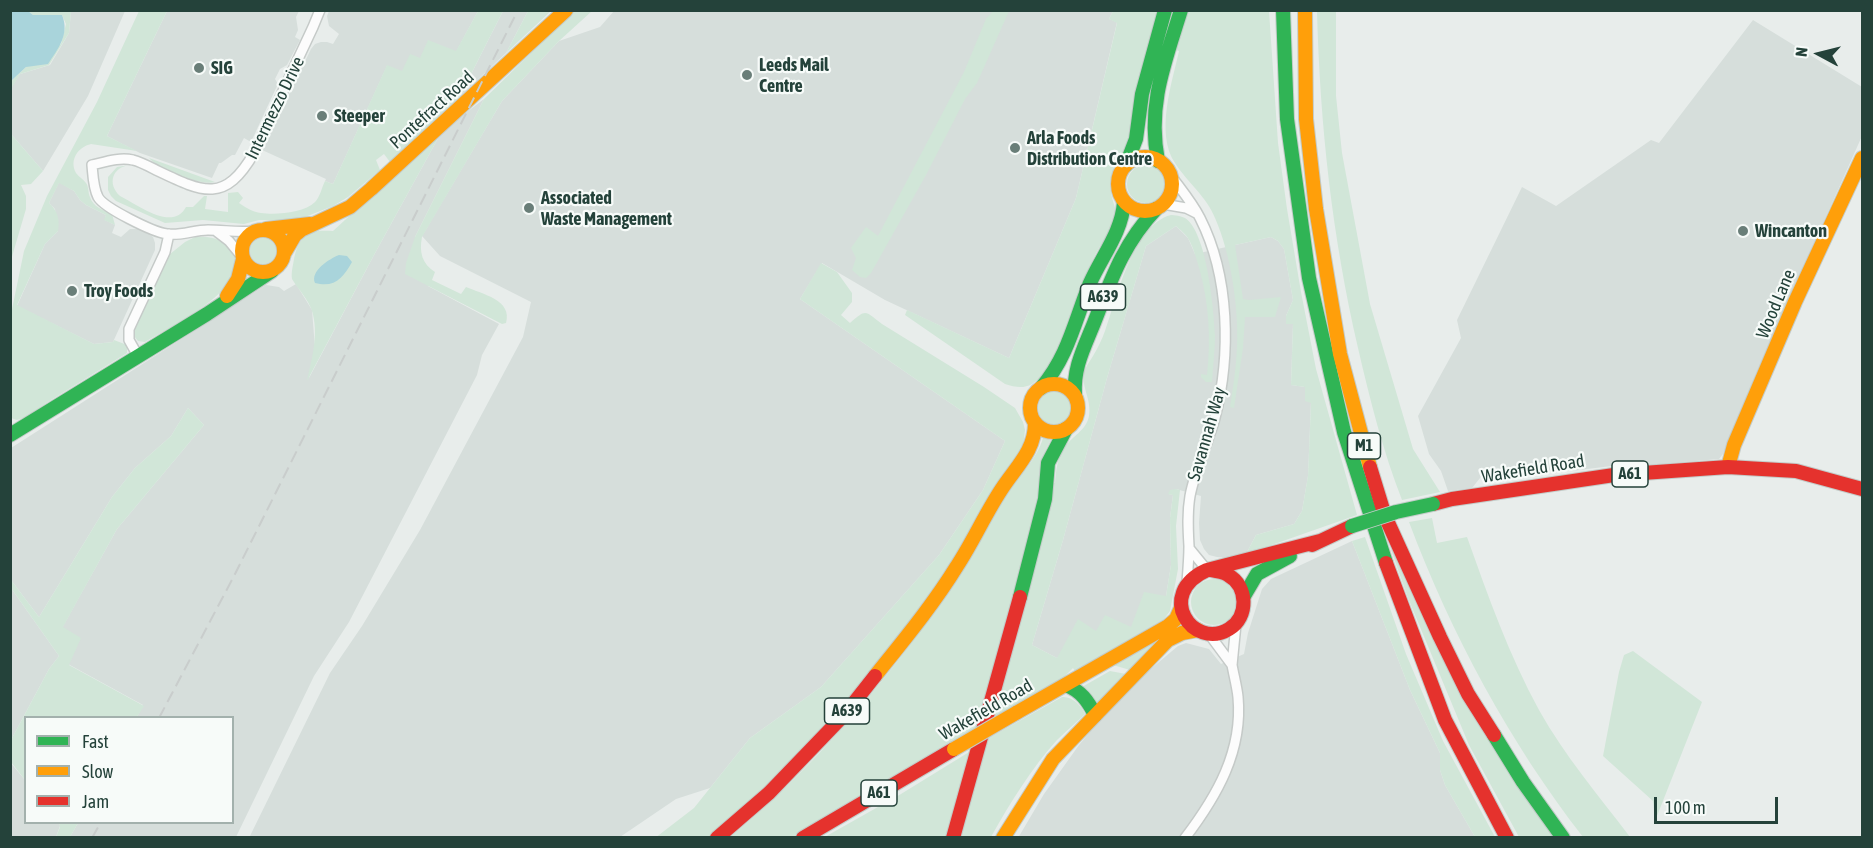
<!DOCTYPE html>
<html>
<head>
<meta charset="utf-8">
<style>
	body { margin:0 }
	#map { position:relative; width:1873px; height:848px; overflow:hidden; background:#e8edeb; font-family:"Asap Condensed",sans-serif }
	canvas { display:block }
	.frame { position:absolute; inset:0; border:12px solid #24423a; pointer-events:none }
	.legend { position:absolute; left:24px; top:716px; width:210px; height:108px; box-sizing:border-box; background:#f7fbf9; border:2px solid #a3b1ad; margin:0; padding:8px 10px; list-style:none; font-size:18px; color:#24423a }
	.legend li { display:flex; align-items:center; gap:12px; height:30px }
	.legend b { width:30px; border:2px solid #a3b1ad }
	.north { position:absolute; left:1789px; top:24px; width:60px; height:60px; -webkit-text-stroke:4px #f7fbf9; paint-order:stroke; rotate:277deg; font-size:16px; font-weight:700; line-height:24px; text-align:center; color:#24423a }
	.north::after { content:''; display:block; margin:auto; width:21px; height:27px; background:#24423a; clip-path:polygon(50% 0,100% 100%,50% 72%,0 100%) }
	.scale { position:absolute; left:1654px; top:797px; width:124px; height:27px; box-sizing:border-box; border:3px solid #24423a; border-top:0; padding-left:8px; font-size:18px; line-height:21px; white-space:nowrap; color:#24423a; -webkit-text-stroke:4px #f7fbf9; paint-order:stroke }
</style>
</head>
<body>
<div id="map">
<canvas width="1873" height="848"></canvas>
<div class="frame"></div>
<ul class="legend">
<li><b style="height:8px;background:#30b455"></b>Fast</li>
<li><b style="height:8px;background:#ff9f0a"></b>Slow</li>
<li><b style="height:8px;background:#e5322d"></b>Jam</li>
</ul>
<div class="north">N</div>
<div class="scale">100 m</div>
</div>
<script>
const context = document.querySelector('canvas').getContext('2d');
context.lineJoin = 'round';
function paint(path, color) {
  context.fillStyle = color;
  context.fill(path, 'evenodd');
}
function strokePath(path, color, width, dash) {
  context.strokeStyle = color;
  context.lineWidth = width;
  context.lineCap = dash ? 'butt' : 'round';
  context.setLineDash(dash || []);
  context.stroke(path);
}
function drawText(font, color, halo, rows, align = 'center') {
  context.font = font + ' "Asap Condensed",sans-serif';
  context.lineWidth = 4.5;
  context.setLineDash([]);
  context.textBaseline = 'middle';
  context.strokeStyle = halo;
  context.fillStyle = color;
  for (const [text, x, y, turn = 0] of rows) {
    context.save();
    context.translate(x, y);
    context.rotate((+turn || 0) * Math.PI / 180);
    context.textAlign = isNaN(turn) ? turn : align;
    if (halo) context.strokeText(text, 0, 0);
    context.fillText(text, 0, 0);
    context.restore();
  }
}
const built = new Path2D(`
	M71,11H125L88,96L43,171L11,134L10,89L20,74L50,65L69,33Z
	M167,11H299L296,17L298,30L295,37L300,40L287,65L280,69L275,79L278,84L277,86L251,142L244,138L235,155H232L221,163H219L212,178L140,153L107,136Z
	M329,11H478L456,52L420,59L402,72L387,66L333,184L325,181L326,179L262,150L311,49L315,44L321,42H327L333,44L339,34L329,26L327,16Z
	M503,11H528L506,53L460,96Z
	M614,11H1113L1109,19L1117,22L1076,198L1009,358L885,300L822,263L800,299L1005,441L983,490L939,555L821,687L750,738L710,788L676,799L620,837L249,838L330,673L362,626L420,530L523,337L531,302L440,256L422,236L502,101L559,41L600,27Z
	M1753,20L1862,87V136L1757,371L1723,454L1719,459L1636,466V463L1571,471L1568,468L1497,481L1484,473L1472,488L1448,491L1441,471L1429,454L1418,416L1461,338L1457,320L1522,187L1556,206L1651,140L1659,143Z
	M484,99L415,237L428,286L499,324L482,355L477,375L349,622L314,676L236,837H70L78,823L232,822V718L137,717L143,705L68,664L62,628L117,529L204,425L188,408L171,436L135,468L112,497L39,617L11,580V448L266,285L279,287L284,291L296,284L312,310L315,348L309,378L374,255L442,131Z
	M59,182L74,191L80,200L86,205L106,215L105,220L115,225L112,233L121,237L130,229H143L153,237L155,243V250L113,342L94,344L17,306L45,244L58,231L55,209L49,203Z
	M1176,226L1188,238L1195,254L1271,237L1278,241L1284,249L1293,300L1286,316L1293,324L1291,385L1305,387L1311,402L1308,476L1302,511L1294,524L1256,535L1246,554L1227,558L1217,557L1209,555L1204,549L1200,540L1199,523L1201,496L1176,489L1169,494L1173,495L1170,518L1171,565L1166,596L1131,628L1097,631L1057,658L1032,645L1063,540L1107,378L1146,246Z
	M1352,541L1410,690L1440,753V770L1445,785L1475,837L1018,838L1044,794L1079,745L1112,706L1140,678L1178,646L1186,643L1209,649L1221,664L1244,654L1248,633L1262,589L1271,579Z
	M11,588L59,656L49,669L11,740Z
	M10,762L25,780L26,822L59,823L60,826L56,837H11Z`);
const green = new Path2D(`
	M528,10L551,11L506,53L528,11Z
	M28,11H71L69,33L49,65L20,74L11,89V81L26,67L61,44L66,24L62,15H33Z
	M139,11H167L107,136L137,151L91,144C78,147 69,160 76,173C79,177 83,179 86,183C89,187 88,193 90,197C93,207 103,210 112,214L115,225L104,220L106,215L86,205L80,200L74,191L59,183L49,203C58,211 60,220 58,231L45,244L17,305L94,344L113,342L114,340L127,345V353L51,400L26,417L17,420L11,418V314L24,251L47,196L97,102Z
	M478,11H503L460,96L390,162L384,154L376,160L380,170L348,197L333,206L305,217L281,220H259L244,224L203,220L165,223L116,201L111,196L108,190V177L117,167L130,165C112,167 107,184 120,196C138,205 173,232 186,207H193L204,196H207L205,209L228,212V193L238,192L243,198L239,203C246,208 253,212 261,213C276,215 304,213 315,202C320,197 322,187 325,181L333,184L387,65L402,71L410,54L420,58L428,40L456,51Z
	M574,11H592L559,41L502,101L422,237C419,252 422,264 435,272L432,280L461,294L466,287C482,294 513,300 506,323L502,324L405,274L406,263L415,237L484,99Z
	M993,11H1009L977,83L965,99L926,175L871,273L866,278L860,277L852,270L856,258L851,248L866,227L878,236L964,72L986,19Z
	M1113,11H1159L1131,140C1123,157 1108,173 1111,192C1112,202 1117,209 1117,220C1108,234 1097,249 1091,264C1078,294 1060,368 1032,384C1023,389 1015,387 1005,384L905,315L907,310L1009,358L1076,198L1117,23L1109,19Z
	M1187,11H1269L1278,143L1287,209L1301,292L1316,369L1357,515L1246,554L1256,535L1294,524L1302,511L1308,476L1311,403L1305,401V387L1291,385L1293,324H1286V316L1293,300L1284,249L1278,241L1271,237L1235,245L1243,299L1249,300L1281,297L1275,317H1245L1243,348L1234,408L1230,407C1233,388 1236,368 1237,348C1239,309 1231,254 1215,218C1207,197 1187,182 1175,163C1155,133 1172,83 1179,51L1176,50Z
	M1317,11H1336V96L1342,153L1370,304L1413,449L1440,492L1402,500C1383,451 1370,400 1358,348C1332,235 1320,126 1317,11Z
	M442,131L374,255L307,381C312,358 319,334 312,311C308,299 298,289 292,279C291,272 293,266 294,259C299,235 309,229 333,231Z
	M11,134L43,171L31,184L21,185L26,196V209L11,260Z
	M149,158L215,182C200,186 159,170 149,158Z
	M1127 184a19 19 0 1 1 38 0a19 19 0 1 1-38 0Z
	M1171,215C1175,215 1181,216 1185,218C1207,232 1214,310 1215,335C1215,350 1213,366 1212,382H1206L1201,377V374L1207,375C1211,339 1209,305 1200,271C1197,261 1194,249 1189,240C1186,234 1180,230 1176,226L1146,246L1107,378L1063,540L1032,645L1057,658L1078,619L1096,631L1105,615L1131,627L1144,592L1166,596L1171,565L1170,518L1173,495L1168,494L1170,490L1176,489L1180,490L1176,526L1178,569L1170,611L1164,619L1075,671L1073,668L1065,676V680L993,719L1051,483H1055C1056,471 1057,459 1064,448C1072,436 1086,431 1089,416C1092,400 1081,387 1084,372C1086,366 1090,361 1093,356C1098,348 1102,339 1105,331C1117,299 1132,225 1171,215Z
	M195,237C213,236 227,240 236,257C236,263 235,270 233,275C220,303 170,327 145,342L138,341L134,336V330L170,254L185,242Z
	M250 251a13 13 0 1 1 26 0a13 13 0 1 1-26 0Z
	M821,263L837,272L852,293V302L841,315L850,323C867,308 865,311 882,324L984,387L1015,408L1023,422L1025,430L1023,448L966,543L860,690L745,807L709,837L655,838L694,808L750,738L821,687L939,555L983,490L1005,441L800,299Z
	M1038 408a17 17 0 1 1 34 0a17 17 0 1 1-34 0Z
	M188,408L204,425L117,529L63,627L81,638L69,665L144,706L137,717L26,718L25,780L11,762V740L49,669L59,656L11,588V580L39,617L112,497L135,468L171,436Z
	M1043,438L1051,440L1046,449L1038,509L980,726L793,837L729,838C814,768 885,683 947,593C968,563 985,530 1004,499C1016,479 1037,460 1043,438Z
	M1432,518L1437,543L1467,537C1488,596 1509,655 1539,710C1564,755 1599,796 1630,837H1583C1510,743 1451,634 1409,522Z
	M1365,537L1406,654L1443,741L1495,837H1475L1445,785L1440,770V753L1410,690L1352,541Z
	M1390,547L1557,837H1519L1469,745L1408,598Z
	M1191 602a23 23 0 1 1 46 0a23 23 0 1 1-46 0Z
	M1163,637L1130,670L1113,665Z
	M1633,651L1702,702L1655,821L1653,801L1603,756L1619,672L1624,655Z
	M1110,671L1126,674L1096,705L1082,687Z
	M1062,697C1072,696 1081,705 1085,714C1076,723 1066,731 1057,740C1031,769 1010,803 991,837L960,838L987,739Z
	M974,749L949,837L823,838L901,794Z
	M59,823H78L70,837H56L60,827Z`);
const water = new Path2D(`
	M11,10L28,11L33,15H62C70,34 58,49 48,64L26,67L11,81Z
	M339,255L347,256L352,262C343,278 335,288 315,283C310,271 329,259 339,255Z`);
const street = new Path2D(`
	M1169,173C1179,187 1192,202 1200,218C1230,277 1231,355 1215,418C1208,444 1195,469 1190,496C1187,513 1188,529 1189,546C1189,558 1188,570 1187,582
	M1163,204L1186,208L1196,213
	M216,231L229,241L243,258
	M254,231C239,233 224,230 208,230C194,230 181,236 167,234C153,232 104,208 98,197C93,187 93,175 92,165C105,162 119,157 133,160C141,162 150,167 158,171C204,193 225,203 254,153L313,27L320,10
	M138,356L129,340V329L165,252L169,234
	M1189,548L1207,570
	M1209,634L1232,665L1236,624
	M1185,838C1217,796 1243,751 1238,697C1237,687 1234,676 1232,665`);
const fast = new Path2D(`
	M1283,10L1287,119L1309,278L1344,432L1386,563
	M1158,161C1147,105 1165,62 1181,10
	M1126,165L1136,139L1142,94L1165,10
	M1041,388C1068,357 1075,320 1090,283C1102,256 1122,232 1124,202
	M1075,395C1073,368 1084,348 1094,323C1111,280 1123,244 1156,209
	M10,435L207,314L272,271
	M1244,596L1257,574L1290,556
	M1020,597L1045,499L1048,463L1066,429
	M1066,685C1081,691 1088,701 1095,715
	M1494,735L1523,782L1563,838`);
const slow = new Path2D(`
	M1305,10L1306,119L1316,209L1340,354L1370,467
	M1118 184a27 27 0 1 1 54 0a27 27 0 1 1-54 0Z
	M266,229L310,224
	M242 251a21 21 0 1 1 42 0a21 21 0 1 1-42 0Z
	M285,252L295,235L301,230L350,207L371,189L566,10
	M227,296L238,279L243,259
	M1030 408a24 24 0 1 1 48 0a24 24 0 1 1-48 0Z
	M1728,467L1734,445L1795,302L1862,158
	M875,676C903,641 933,605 957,566C974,540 986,512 1003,487C1017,466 1035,450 1035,423
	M1016,713L1168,626L1176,619L1181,608
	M1003,838L1053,759L1168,640L1182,633L1198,630`);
const jam = new Path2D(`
	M1370,467L1385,516L1440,637L1468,694L1494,735
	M1433,504L1452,499L1614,475L1728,467L1796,471L1862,489
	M1312,545L1352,526
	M1386,563L1445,720L1507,838
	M1210,570C1216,571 1223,572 1228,575C1248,586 1249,617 1229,629C1193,651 1154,594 1207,570L1320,541
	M717,838L769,793L845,714L875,676
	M803,838L954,749
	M953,838L1020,597`);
const rail = new Path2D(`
	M159,718L234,576L518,10
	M92,838L101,822`);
const fastBridge = new Path2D(`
	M1352,526L1396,512L1433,504`);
const slowBridge = new Path2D(`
	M954,749L1016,713`);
const markers = [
	[199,68,6,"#697e78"],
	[747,75,6,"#697e78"],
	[322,116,6,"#697e78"],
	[1015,148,6,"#697e78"],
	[529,208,6,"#697e78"],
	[1743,231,6,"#697e78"],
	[72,291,6,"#697e78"]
];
const shields = [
	[1103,297,45],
	[1364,446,33],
	[1630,474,36],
	[847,711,45],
	[879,793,36]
];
const shieldNames = [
	["A639",1103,297],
	["M1",1364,446],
	["A61",1630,474],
	["A639",847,711],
	["A61",879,793]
];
const poiNames = [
	["Leeds Mail",759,65],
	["Centre",759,86],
	["SIG",211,68],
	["Steeper",334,116],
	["Arla Foods",1027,138],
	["Distribution Centre",1027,159],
	["Associated",541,198],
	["Waste Management",541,219],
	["Wincanton",1755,231],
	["Troy Foods",84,291]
];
const streetNames = [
	["Intermezzo Drive",275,108,-64],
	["Pontefract Road",432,110,-42],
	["Wood Lane",1776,304,-67],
	["Savannah Way",1207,434,-74],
	["Wakefield Road",1533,469,-9],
	["Wakefield Road",986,710,-30]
];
paint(built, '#d6dedb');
paint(green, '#d1e6d8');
paint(water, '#a9d4db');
strokePath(street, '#c5cac8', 12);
strokePath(fast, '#c3cbc8', 16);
strokePath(slow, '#c3cbc8', 16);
strokePath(jam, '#c3cbc8', 16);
strokePath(street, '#fcfcfc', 9);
strokePath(fast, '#30b455', 14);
strokePath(slow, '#ff9f0a', 14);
strokePath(jam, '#e5322d', 14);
strokePath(rail, '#c9cdcc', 2, [12, 6]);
strokePath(fastBridge, '#c3ccc9', 16, []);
strokePath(slowBridge, '#c3ccc9', 16, []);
strokePath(fastBridge, '#30b455', 14);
strokePath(slowBridge, '#ff9f0a', 14);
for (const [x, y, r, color] of markers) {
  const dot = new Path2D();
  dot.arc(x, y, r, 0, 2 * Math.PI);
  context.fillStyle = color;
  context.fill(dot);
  strokePath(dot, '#f7fbf9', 2);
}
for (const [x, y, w] of shields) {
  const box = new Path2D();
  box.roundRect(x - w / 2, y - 13, w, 26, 4.5);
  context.fillStyle = '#f7fbf9';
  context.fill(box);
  strokePath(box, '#24423a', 1.5);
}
drawText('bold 16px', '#24423a', null, shieldNames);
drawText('bold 18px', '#24423a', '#f7fbf9', poiNames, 'left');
drawText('18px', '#24423a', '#f7fbf9', streetNames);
</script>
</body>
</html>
